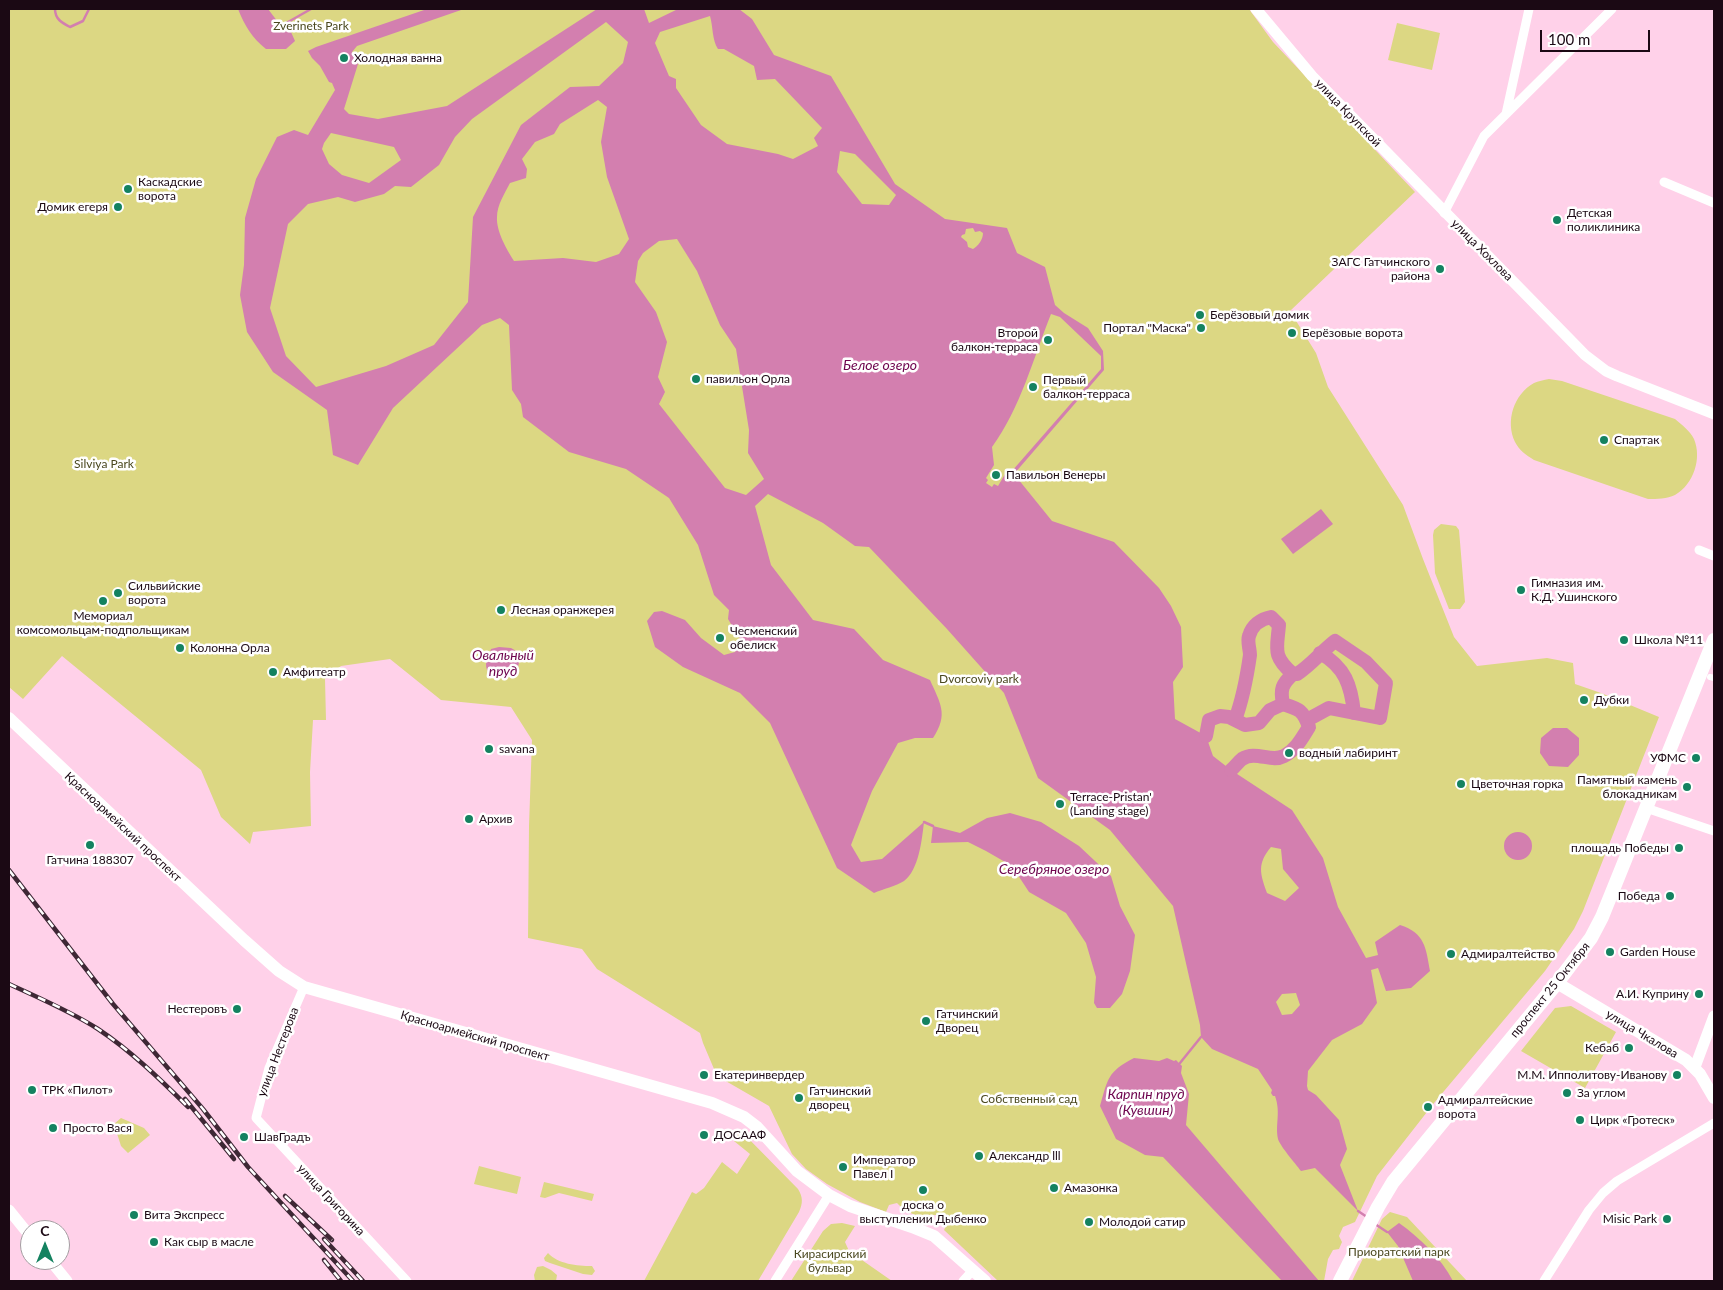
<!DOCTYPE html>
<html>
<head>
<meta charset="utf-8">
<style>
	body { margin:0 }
	#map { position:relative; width:1723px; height:1290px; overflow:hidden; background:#ffd1e9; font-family:Lato,sans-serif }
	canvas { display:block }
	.frame { position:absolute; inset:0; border:10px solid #1b0914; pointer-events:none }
	.north { position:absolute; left:20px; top:1220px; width:50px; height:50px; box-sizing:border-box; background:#fff; border:1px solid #a49da1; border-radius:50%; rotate:0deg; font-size:14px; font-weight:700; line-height:20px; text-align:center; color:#1b0914 }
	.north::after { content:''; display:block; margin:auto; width:18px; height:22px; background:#148260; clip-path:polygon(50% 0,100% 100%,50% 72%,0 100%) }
	.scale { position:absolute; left:1540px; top:30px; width:110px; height:22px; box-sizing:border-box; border:2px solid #1b0914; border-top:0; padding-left:6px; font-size:15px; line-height:18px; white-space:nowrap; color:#1b0914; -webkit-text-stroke:4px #fff; paint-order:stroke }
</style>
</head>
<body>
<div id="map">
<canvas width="1723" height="1290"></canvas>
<div class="frame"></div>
<div class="north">С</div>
<div class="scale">100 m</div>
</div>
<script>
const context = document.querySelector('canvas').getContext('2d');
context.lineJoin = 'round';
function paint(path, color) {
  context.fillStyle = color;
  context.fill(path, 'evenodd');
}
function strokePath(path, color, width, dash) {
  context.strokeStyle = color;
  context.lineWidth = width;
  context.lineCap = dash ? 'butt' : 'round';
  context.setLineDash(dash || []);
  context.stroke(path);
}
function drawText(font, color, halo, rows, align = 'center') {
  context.font = font + ' Lato,sans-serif';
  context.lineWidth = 5;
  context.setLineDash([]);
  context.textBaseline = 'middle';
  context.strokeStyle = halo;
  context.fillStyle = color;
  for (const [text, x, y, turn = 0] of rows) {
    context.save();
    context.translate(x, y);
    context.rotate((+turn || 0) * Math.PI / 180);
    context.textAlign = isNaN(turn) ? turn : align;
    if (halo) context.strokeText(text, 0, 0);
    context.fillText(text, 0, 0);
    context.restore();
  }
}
const green = new Path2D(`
	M9,9H1249L1273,42L1415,192L1290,311L1316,353L1328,387L1403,505L1423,559L1454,637L1477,666L1547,658L1573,663L1575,684L1601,693L1659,717L1583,911L1574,929L1545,971L1434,1103L1377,1176L1355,1222L1343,1227L1339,1236L1342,1242L1339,1249L1333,1250L1328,1259L1324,1281H998L944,1230L948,1222L938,1215H915L904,1210L897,1203L889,1205L886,1212L860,1202L827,1184L806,1169L792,1154L769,1106L717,1076L703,1043L700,1033L597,969L582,949L528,938L529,826L532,740L511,707L441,700L390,659L341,666L325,679L326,720H313L310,772L311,826L253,832L250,844L221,817L201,770L62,656L23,699L9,687Z
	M1397,23L1440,33L1432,70L1388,60Z
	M1549,379L1562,381L1675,419C1682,425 1690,431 1694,439C1702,458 1694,484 1675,495C1667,499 1657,499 1648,499L1534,460C1526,455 1519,450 1515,442C1505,421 1514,394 1534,383C1538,381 1544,380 1549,379Z
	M1441,524L1456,526L1459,530L1465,602L1460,609H1449L1435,573L1433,535L1434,530Z
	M1571,1006L1616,1032L1585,1088L1521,1051L1555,1008Z
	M121,1118L144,1128L150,1135L128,1153L121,1146L114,1124Z
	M741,1131L798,1189C803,1197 803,1203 799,1212L758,1281H644L692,1192L696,1194L704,1188L722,1162L737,1174L750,1154L734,1141Z
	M479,1166L521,1177L517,1194L474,1184Z
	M544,1182L594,1194L592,1201L559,1193L545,1198L540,1197Z
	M1390,1212L1407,1217L1467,1281H1352L1382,1219Z
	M842,1223L855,1226L845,1242L849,1251L892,1281H791L823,1231L831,1224Z
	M548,1253C558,1264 577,1266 592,1266L595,1271L592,1275L583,1274L550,1263L545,1261L544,1258Z
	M543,1266L551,1270L557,1275L556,1281H535L534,1275L537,1267Z`);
const water = new Path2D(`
	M238,9H268L281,26L291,32L295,41L286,49H266C252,38 245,26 238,9Z
	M427,9H464L357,46L352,52L358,64L344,109L349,114L378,119L447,106L597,9H644L649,23L678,9H739L752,19L774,55L831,76L895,184L945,219L1007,228L1017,253L1045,267L1055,305L1064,313L1088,328L1103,351L1104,370L1014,474L1052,521L1114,542L1159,588L1171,606L1181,627L1183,667L1173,682L1175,719L1206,736L1213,756L1231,770L1292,810L1323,858L1338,907L1366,958L1378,955L1375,942L1400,925C1425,933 1426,948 1430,971L1411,988L1386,991L1378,968L1371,970L1377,1003L1362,1024L1332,1040L1308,1071L1307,1086L1308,1090L1316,1095L1339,1120L1347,1149L1340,1165L1358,1211L1315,1168L1301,1171C1295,1163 1280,1146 1278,1139C1275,1124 1281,1113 1275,1096H1273L1271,1093L1272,1090L1258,1069L1212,1049L1201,1037L1200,1025L1173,906L1110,830L1038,778L1004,693L947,629L869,547L855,546L823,523L768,494L755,506L771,565L813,620L854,629L883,660L930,680C940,703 949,714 933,738H915L898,743L872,791L851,845L861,862L882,859L924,822C922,839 919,870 904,881C896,886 883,889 874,893L837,868L770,723L740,693L683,667L655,647L647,621L654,612L662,611L685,620L701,638L724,655L735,652L740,639L728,619L729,610L714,595L698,545L669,498L626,469L569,452L523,417L521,404L512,390L509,325L500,318L482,325L393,408L358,465L333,455L327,410L273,372L247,332L240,295L244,265L245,218L256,179L277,137L294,130L308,135L335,90L332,83L329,82L320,66L312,58L308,51L316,47ZM710,16C713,26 712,40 718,49H724L754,66L757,80L775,79L822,128L814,138L818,146L793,159L778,154L727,144L701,125L676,88V79L669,76L655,43L660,32ZM606,22L628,42L623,63L599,86L570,87L521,125L473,217L468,302L434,345L386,366L316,387L286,356L270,308L288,224L308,204L338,197L355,202L384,194L395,186L411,187L439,165L455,137L472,119ZM598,100L607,107L601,142L607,177L629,239L619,254L596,262L563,258L514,261C507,250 496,231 497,217C497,205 505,193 510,183L526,178L527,169L522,159L535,142L554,134L560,124ZM331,133L394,147L401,160L369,183L342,175L329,164L322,149L324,143ZM840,151L855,154L896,195L889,205L862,204L837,172ZM973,228L975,232L980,231L983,233C983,240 978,246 973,249L968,247L967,242L961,237L962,235L965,234L966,229ZM677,239L697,271L720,325L736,349L749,430L748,453L764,479L746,495L725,488L659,404L665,392L658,377L667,342L656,312L635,282L638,261L643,253L659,241ZM1051,314L1060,317L1101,356V369L1012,471H1007L998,486L994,484L992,487L986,483L988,480L986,478L994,465L992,447C1021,407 1033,359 1051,314ZM1271,847L1281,849L1283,869L1299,888L1285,901L1267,893C1260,873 1257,864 1271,847ZM1296,993L1300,1005L1292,1014L1282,1015L1276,1002L1282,994Z
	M1321,509L1333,524L1293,554L1281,539Z
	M499,647L511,648L518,652C527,681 485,685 486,664C487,659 490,654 491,649Z
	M1553,728H1567L1579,738V755L1568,767L1549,766L1540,753L1541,738Z
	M1010,813L1041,822L1079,846L1111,876L1120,906L1135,935L1130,971L1122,994L1110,1008H1097L1094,1003L1096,977L1086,943L1066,913L1029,892L1012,866L986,851L968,842L931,843L933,826L960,833L987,818Z
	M1504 846a14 14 0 1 1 28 0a14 14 0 1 1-28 0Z
	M1134,1058L1159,1061L1167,1058L1174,1061L1176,1060L1182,1066L1181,1073L1189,1094L1186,1125L1319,1281H1282L1163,1157L1145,1155L1116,1139L1100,1106C1108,1079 1107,1072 1134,1058Z
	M1399,1223C1420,1238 1441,1258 1453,1281H1413L1398,1246L1387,1232Z`);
const stream = new Path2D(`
	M55,9C55,19 62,23 70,27L83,21L89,9
	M281,26L311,9
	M924,822L933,826
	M1180,1063L1201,1037
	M1358,1211L1367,1217
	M1375,1224L1387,1232`);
const river = new Path2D(`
	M1320,653C1345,667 1351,685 1354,713
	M1283,704C1280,689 1282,684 1293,674H1297C1311,665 1321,652 1335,641L1366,662L1386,683L1380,718L1329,708L1307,720
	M1235,720C1242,701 1247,676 1250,655C1250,649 1247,642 1249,636C1252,625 1261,619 1271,617L1279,625C1277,649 1272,656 1293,674
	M1206,736L1209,720L1220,716L1229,717L1245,725L1259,723L1270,710L1283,704C1299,709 1303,710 1309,727C1302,738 1296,750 1284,756C1271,763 1256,750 1242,759C1238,762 1235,767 1231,770`);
const pedestrian = new Path2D(`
	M1710,677L1714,678`);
const minor = new Path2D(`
	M1506,114L1529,9
	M1664,182L1714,203
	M1444,213L1484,136L1612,9
	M1699,550L1714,556
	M1646,808L1714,831
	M304,987L269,1068L256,1118L407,1281
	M775,1281L829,1195
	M963,1281L973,1270
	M1544,1281L1589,1210L1603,1193L1617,1181L1714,1123`);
const tertiary = new Path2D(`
	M1256,9L1312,76L1585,355L1606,371L1617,376L1714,414
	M1695,1067L1714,1016
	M9,1210L30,1236
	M50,1260L67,1281`);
const secondary = new Path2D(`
	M9,718L244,940L279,971L304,987L712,1103L744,1117L757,1127L797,1171L829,1195L850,1206L912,1227L934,1236L985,1281
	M1557,983L1686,1060L1700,1074L1714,1098`);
const primary = new Path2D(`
	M1340,1281L1378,1207L1393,1182L1557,983L1591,938L1602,917L1714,640`);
const rail = new Path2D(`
	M9,870L113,1004L203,1109L248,1167L353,1281
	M9,984C39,998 70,1011 98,1029C131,1051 160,1079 188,1107
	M185,1099L234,1159
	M285,1196L332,1240
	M324,1239L363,1281
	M324,1260L341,1281`);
const markers = [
	[344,58,5,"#148260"],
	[128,189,5,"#148260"],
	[118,207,5,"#148260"],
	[1557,220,5,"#148260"],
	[1440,269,5,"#148260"],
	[1200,315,5,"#148260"],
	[1201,328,5,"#148260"],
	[1292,333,5,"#148260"],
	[1048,340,5,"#148260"],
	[696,379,5,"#148260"],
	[1033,387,5,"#148260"],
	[1604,440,5,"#148260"],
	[996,475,5,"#148260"],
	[1521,590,5,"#148260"],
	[118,593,5,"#148260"],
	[103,601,5,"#148260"],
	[501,610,5,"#148260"],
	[720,638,5,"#148260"],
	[1624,640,5,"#148260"],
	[180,648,5,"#148260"],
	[273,672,5,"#148260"],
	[1584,700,5,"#148260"],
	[489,749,5,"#148260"],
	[1289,753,5,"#148260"],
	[1696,758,5,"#148260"],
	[1461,784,5,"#148260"],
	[1687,787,5,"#148260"],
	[1060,804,5,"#148260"],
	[469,819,5,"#148260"],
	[90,845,5,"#148260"],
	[1679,848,5,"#148260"],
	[1670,896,5,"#148260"],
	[1610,952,5,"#148260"],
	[1451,954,5,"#148260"],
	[1699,994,5,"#148260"],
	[237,1009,5,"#148260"],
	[926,1021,5,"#148260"],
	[1629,1048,5,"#148260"],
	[704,1075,5,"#148260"],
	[1677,1075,5,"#148260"],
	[32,1090,5,"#148260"],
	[1567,1093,5,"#148260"],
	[799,1098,5,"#148260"],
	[1428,1107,5,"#148260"],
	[1580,1120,5,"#148260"],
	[53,1128,5,"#148260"],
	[704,1135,5,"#148260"],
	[244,1137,5,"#148260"],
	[979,1156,5,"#148260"],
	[843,1167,5,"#148260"],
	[1054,1188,5,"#148260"],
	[923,1190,5,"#148260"],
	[134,1215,5,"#148260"],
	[1667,1219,5,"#148260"],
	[1089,1222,5,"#148260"],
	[154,1242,5,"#148260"]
];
const parkNames = [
	["Zverinets Park",311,26],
	["Silviya Park",104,464],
	["Dvorcoviy park",979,679],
	["Собственный сад",1029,1099],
	["Приоратский парк",1399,1252],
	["Кирасирский",830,1254],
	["бульвар",830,1268]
];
const poiNames = [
	["Холодная ванна",354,58],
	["Каскадские",138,182],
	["ворота",138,196],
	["Домик егеря",108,207,"right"],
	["Детская",1567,213],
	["поликлиника",1567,227],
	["ЗАГС Гатчинского",1430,262,"right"],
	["района",1430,276,"right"],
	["Берёзовый домик",1210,315],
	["Портал \"Маска\"",1191,328,"right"],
	["Второй",1038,333,"right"],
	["балкон-терраса",1038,347,"right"],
	["Берёзовые ворота",1302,333],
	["павильон Орла",706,379],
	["Первый",1043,380],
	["балкон-терраса",1043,394],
	["Спартак",1614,440],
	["Павильон Венеры",1006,475],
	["Гимназия им.",1531,583],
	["К.Д. Ушинского",1531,597],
	["Сильвийские",128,586],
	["ворота",128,600],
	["Лесная оранжерея",511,610],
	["Мемориал",103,616,"center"],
	["комсомольцам-подпольщикам",103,630,"center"],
	["Чесменский",730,631],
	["обелиск",730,645],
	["Школа №11",1634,640],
	["Колонна Орла",190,648],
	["Амфитеатр",283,672],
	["Дубки",1594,700],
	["savana",499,749],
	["водный лабиринт",1299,753],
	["УФМС",1686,758,"right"],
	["Памятный камень",1677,780,"right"],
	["блокадникам",1677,794,"right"],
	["Цветочная горка",1471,784],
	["Terrace-Pristan'",1070,797],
	["(Landing stage)",1070,811],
	["Архив",479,819],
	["площадь Победы",1669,848,"right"],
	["Гатчина 188307",90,860,"center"],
	["Победа",1660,896,"right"],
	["Garden House",1620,952],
	["Адмиралтейство",1461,954],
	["А.И. Куприну",1689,994,"right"],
	["Нестеровъ",227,1009,"right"],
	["Гатчинский",936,1014],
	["Дворец",936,1028],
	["Кебаб",1619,1048,"right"],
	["Екатеринвердер",714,1075],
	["М.М. Ипполитову-Иванову",1667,1075,"right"],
	["ТРК «Пилот»",42,1090],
	["Гатчинский",809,1091],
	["дворец",809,1105],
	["За углом",1577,1093],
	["Адмиралтейские",1438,1100],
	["ворота",1438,1114],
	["Цирк «Гротеск»",1590,1120],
	["Просто Вася",63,1128],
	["ДОСААФ",714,1135],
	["ШавГрадъ",254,1137],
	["Александр lll",989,1156],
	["Император",853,1160],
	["Павел I",853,1174],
	["Амазонка",1064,1188],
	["доска о",923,1205,"center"],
	["выступлении Дыбенко",923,1219,"center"],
	["Вита Экспресс",144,1215],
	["Misic Park",1657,1219,"right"],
	["Молодой сатир",1099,1222],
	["Как сыр в масле",164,1242]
];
const streetNames = [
	["улица Крупской",1348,113,46],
	["улица Хохлова",1482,250,45],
	["Красноармейский проспект",123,827,43],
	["проспект 25 Октября",1550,990,-51],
	["улица Чкалова",1642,1034,31],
	["Красноармейский проспект",475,1036,16],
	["улица Нестерова",278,1052,-69],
	["улица Григорина",331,1200,47]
];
const waterNames = [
	["Белое озеро",880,365],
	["Овальный",503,655],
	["пруд",503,671],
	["Серебряное озеро",1054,869],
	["Карпин пруд",1146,1094],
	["(Кувшин)",1146,1110]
];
paint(green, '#dcd783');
paint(water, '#d37faf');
strokePath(stream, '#d37faf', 2.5);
strokePath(river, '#d37faf', 14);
strokePath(pedestrian, '#fff', 6);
strokePath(minor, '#fff', 9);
strokePath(tertiary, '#fff', 11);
strokePath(secondary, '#fff', 12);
strokePath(primary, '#fff', 14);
strokePath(rail, '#3e2835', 4.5);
strokePath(rail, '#fff', 2.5, [8]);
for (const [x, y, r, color] of markers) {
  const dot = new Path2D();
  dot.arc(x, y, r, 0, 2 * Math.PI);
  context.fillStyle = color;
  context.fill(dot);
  strokePath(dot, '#fff', 2);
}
drawText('12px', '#4a481f', '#fff', parkNames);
drawText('12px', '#1b0914', '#fff', poiNames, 'left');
drawText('12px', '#1b0914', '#fff', streetNames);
drawText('italic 14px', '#6e054e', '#fff', waterNames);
</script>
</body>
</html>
